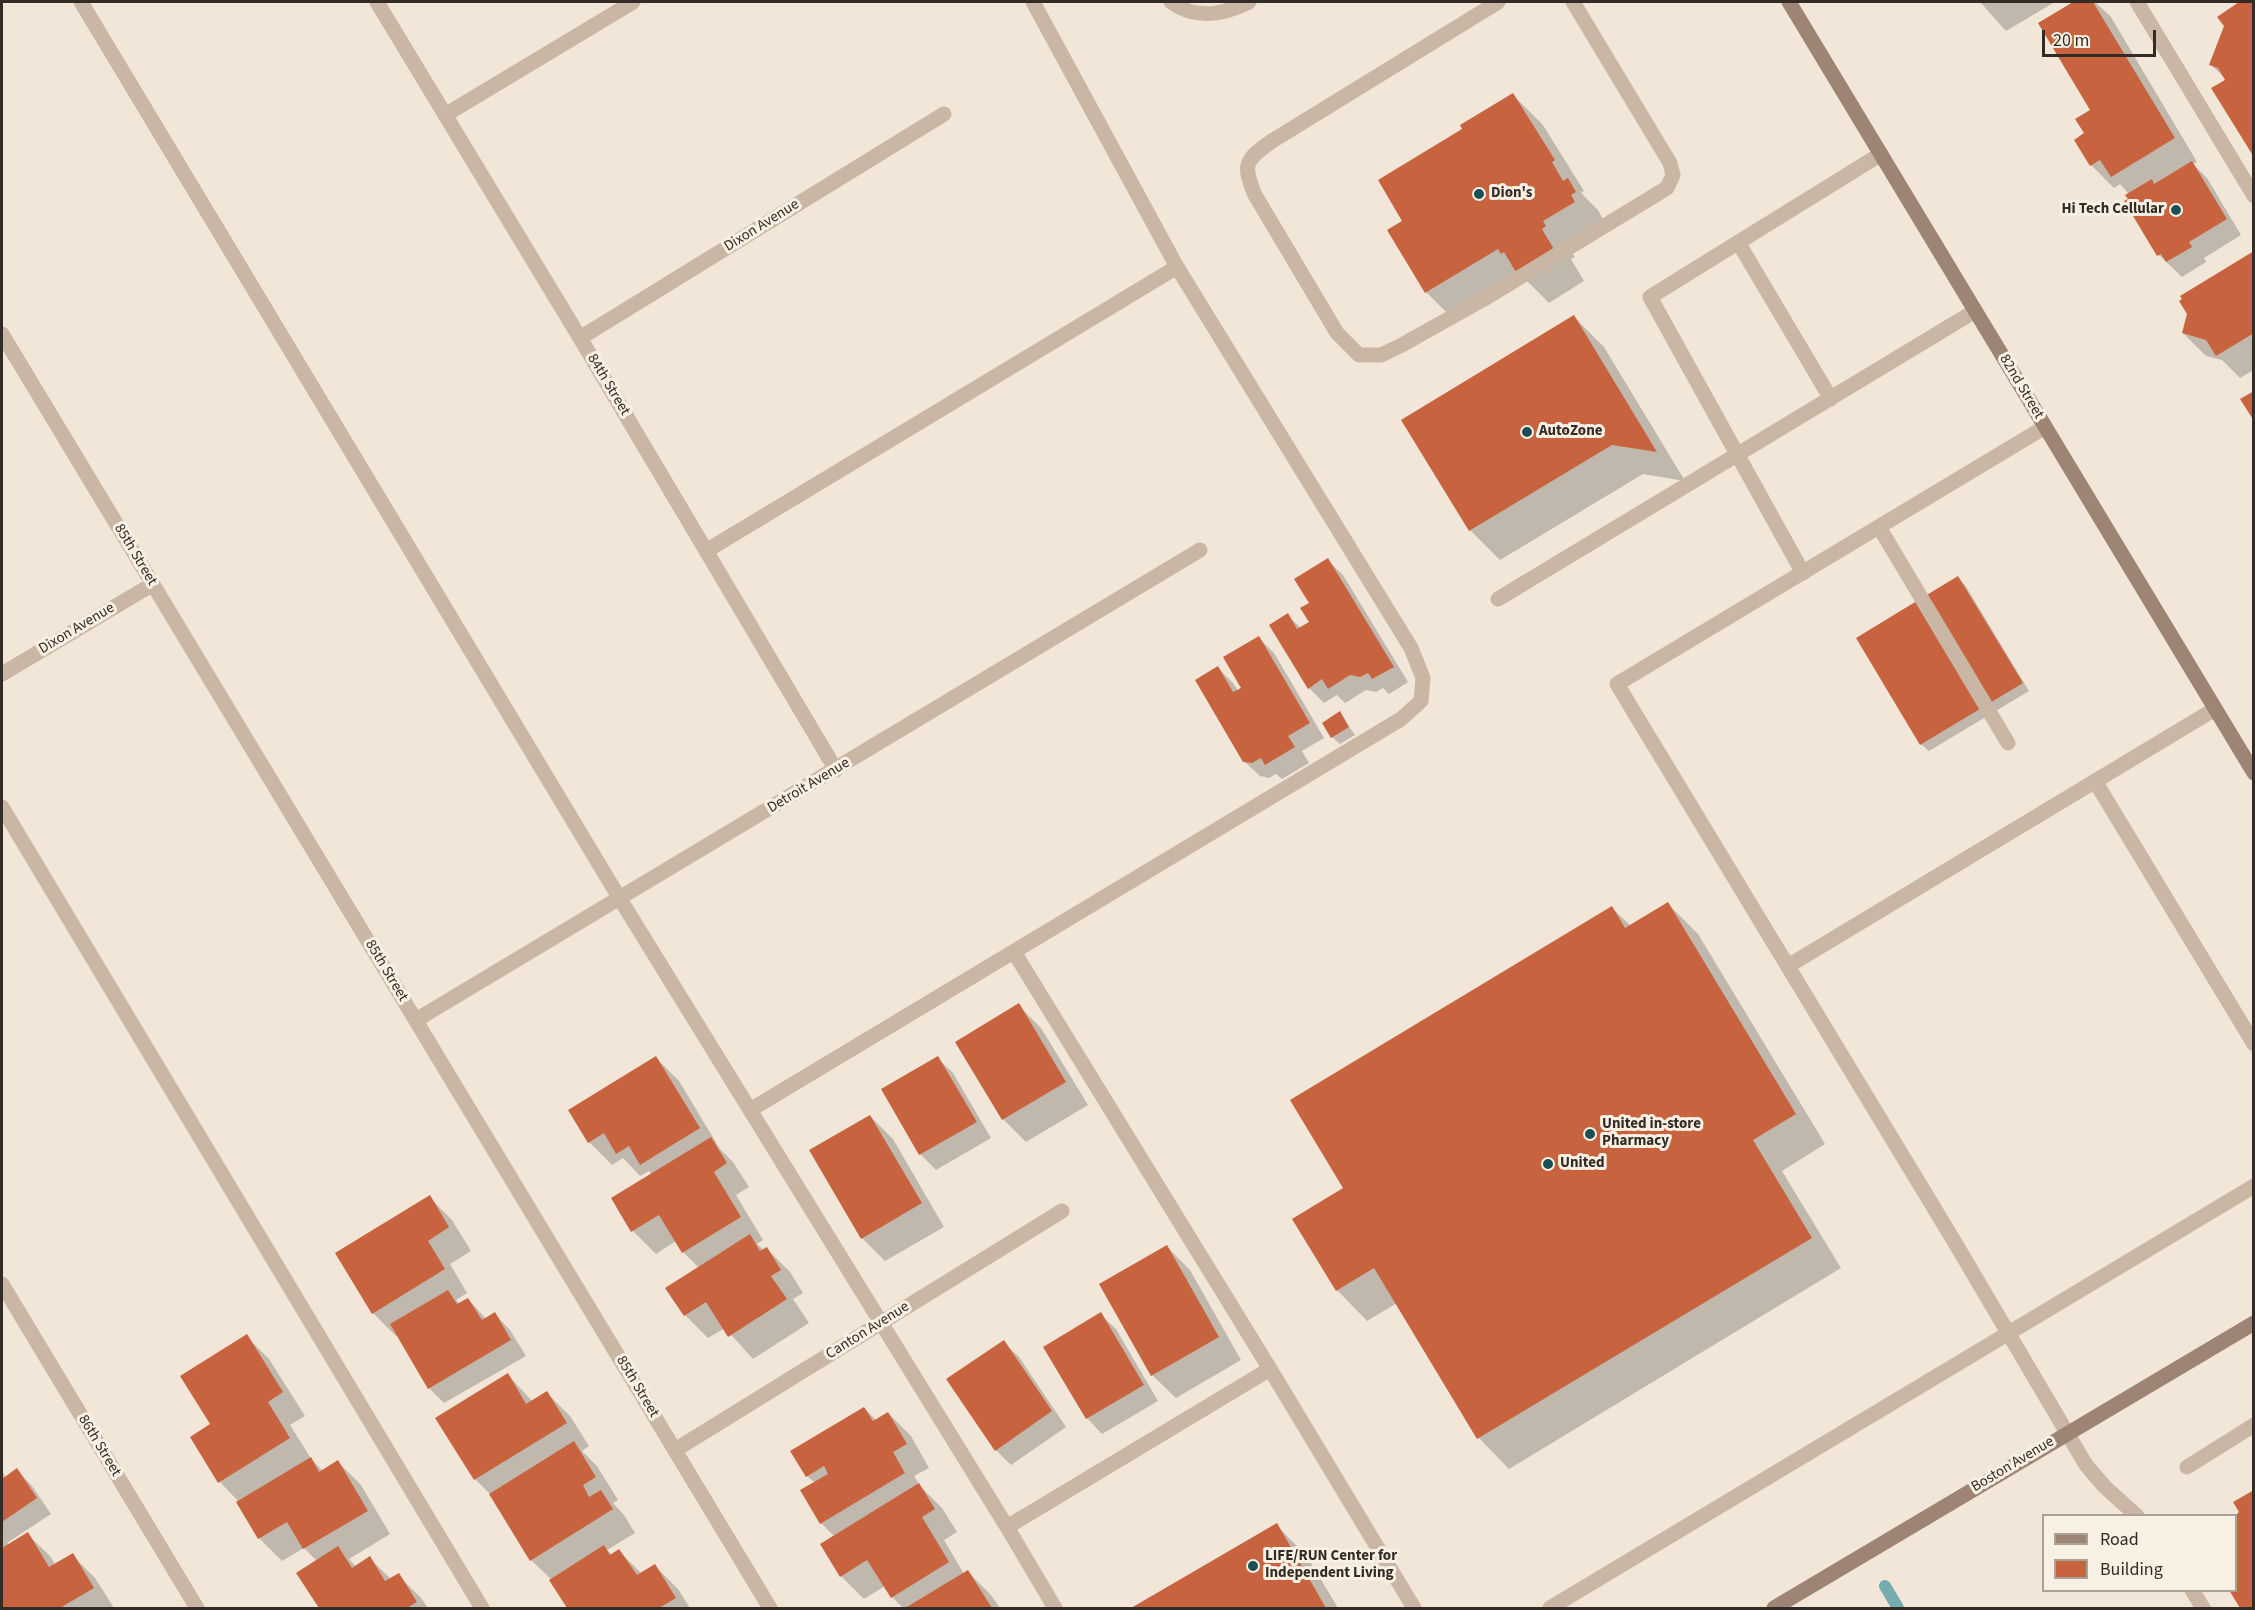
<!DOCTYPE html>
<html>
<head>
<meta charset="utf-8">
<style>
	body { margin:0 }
	#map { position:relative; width:2255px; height:1610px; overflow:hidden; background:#f1e6d8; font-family:"Source Sans 3",sans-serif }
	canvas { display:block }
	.frame { position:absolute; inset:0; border:3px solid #342b26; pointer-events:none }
	.legend { position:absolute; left:2042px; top:1514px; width:195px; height:78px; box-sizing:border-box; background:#f9f0e4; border:2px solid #aaa198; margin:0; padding:8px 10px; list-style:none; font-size:18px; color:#342b26 }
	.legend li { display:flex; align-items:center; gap:12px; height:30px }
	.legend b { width:30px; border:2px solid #aaa198 }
	.scale { position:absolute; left:2042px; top:30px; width:114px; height:27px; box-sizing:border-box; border:3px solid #342b26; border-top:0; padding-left:8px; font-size:18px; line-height:21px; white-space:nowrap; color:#342b26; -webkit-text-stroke:4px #f9f0e4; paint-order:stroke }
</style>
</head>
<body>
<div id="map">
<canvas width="2255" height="1610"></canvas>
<div class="frame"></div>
<ul class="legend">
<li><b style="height:8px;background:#9d8475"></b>Road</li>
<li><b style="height:16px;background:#c8633f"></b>Building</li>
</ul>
<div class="scale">20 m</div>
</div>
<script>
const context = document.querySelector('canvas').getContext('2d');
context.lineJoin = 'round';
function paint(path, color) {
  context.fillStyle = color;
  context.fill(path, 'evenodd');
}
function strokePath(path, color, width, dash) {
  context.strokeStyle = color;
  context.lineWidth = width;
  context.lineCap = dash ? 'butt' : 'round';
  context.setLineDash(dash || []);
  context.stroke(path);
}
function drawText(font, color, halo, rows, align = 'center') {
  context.font = font + ' "Source Sans 3",sans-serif';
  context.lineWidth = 6;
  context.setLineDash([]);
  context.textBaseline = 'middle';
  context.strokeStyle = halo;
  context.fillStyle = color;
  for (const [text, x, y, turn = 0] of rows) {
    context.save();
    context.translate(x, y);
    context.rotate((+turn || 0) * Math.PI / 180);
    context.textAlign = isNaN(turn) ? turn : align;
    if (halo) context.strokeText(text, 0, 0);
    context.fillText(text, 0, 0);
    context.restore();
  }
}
const shadow = new Path2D(`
	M1980,2H2055L2006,31Z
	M2076,2H2095L2111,17L2197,162L2193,164L2207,178L2241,235L2204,258L2206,262L2182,277L2159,255L2126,202L2130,200L2129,194L2120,184L2114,188L2091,165L2086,134L2092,110L2040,23Z
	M2241,2H2254V154L2213,88L2227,80L2211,65L2225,26L2219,17Z
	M1513,95L1543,125L1584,191L1581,192L1583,195L1598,210L1605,223L1572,252L1575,257L1571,259L1584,281L1549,303L1526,280L1456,322L1426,292L1404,221L1464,130Z
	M2254,253V370L2240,378L2222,360L2206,356L2183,333Z
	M1574,317L1604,347L1685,481L1643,474L1500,560L1470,530Z
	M1327,560L1343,575L1408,682L1389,694L1383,688L1376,692L1366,690L1345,703L1337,695L1324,703L1309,688L1287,615L1301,628L1311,623V603Z
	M1958,578L1965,585L2029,691L1929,751L1921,744L1858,638Z
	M1259,638L1274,653L1324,738L1302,751L1309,763L1282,779L1276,774L1269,778L1260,776L1244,761L1218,668L1233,683L1238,691L1243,688Z
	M1339,713L1355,735L1340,744L1332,737Z
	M1668,904L1698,934L1825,1144L1782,1171L1841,1268L1509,1469L1479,1438L1397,1303L1367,1321L1337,1290L1345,1189L1612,908L1631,926Z
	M1018,1005L1041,1028L1088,1105L1026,1142L1003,1119L957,1042Z
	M656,1058L679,1081L720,1149L733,1162L749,1187L736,1195L763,1240L757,1244L764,1250L767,1249L790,1272L803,1293L793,1299L809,1323L753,1359L725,1328L708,1338L685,1315L667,1288L699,1268L683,1252L676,1241L656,1254L633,1231L652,1175L649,1171L640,1176L623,1158L612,1165L589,1142Z
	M937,1058L953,1073L991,1138L936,1170L920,1154L883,1090Z
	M870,1116L893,1139L944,1227L885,1261L862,1238Z
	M429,1197L452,1220L471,1251L450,1264L467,1293L456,1300L460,1304L468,1299L486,1319L495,1314L510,1330L526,1356L444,1403L429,1388L398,1335L396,1336L373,1313Z
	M1167,1247L1190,1270L1241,1360L1176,1398L1152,1375Z
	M1100,1314L1116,1329L1158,1401L1102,1434L1087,1418Z
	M246,1336L269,1359L305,1416L290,1425L312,1460L323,1471L338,1462L361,1485L390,1534L349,1559L356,1567L369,1558L391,1579L398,1575L421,1598L428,1608H320L298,1573L317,1561L304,1548L282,1561L259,1538L239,1502L220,1482L212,1425Z
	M1003,1342L1019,1357L1066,1427L1011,1465L996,1450Z
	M508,1375L533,1402L547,1393L570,1416L589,1446L582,1451L597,1466L618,1500L613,1503L624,1515L635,1533L607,1550L612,1555L619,1551L642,1574L655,1566L678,1589L690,1608H568L552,1580L531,1560L492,1496L475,1479Z
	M864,1408L876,1420L888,1413L911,1436L929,1468L914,1476L921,1487L942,1508L957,1532L944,1540L964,1574L968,1572L991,1595L1000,1608H903L892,1597L885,1586L864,1599L841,1576L834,1536L821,1523L815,1483L807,1476Z
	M17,1470L32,1486L51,1514L7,1543L9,1545L27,1534L51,1557L55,1565L72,1555L95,1578L114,1608H2V1471L6,1478Z
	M2254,1491V1608H2242L2231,1590H2236V1516L2241,1513Z
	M1276,1525L1306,1555L1338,1608H1134Z`);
const stream = new Path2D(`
	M1885,1586L1898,1608`);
const building = new Path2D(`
	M2073,2H2093L2175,138L2111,177L2100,160L2090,166L2074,140L2084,133L2075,119L2090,110L2038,23Z
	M2239,2H2254V153L2252,154L2211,88L2225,80L2218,68L2209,65L2224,26L2217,17Z
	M1513,93L1555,160L1552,162L1563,181L1568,178L1576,192L1571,195L1575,202L1543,221L1546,226L1542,229L1555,251L1517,274L1504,252L1501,254L1498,249L1425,293L1387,230L1402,221L1378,180L1462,129L1460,125Z
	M2192,161L2227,219L2189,242L2192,247L2166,262L2161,254L2157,256L2124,201L2128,199L2125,195L2152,179L2154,184Z
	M2254,251V333L2216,356L2206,340L2182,333L2187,314L2179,301L2182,299L2180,296Z
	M1574,315L1657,452L1612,445L1469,531L1401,420Z
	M2254,391V421L2240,399Z
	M1328,558L1394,667L1372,679L1368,673L1360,677L1350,675L1328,689L1322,679L1308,689L1269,625L1288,613L1297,629L1309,622L1300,608L1309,603L1294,579Z
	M1958,576L2023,683L1920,745L1856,638Z
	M1259,636L1310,723L1288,736L1295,747L1265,765L1261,758L1252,763L1243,762L1195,680L1218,666L1233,692L1241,688L1223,657Z
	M1340,711L1349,727L1331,738L1322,723Z
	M1668,902L1796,1114L1753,1140L1812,1238L1477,1439L1374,1268L1336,1291L1292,1219L1343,1188L1290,1100L1612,906L1625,928Z
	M1019,1003L1066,1082L1002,1120L955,1042Z
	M656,1056L700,1128L640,1165L629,1146L616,1154L604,1133L588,1143L568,1110Z
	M938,1056L977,1122L919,1155L881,1089Z
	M870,1115L922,1203L861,1239L809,1150Z
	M711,1137L727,1163L714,1172L741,1217L682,1253L659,1215L631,1232L611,1198Z
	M430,1195L449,1227L428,1241L445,1269L372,1314L335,1253Z
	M750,1234L760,1251L767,1247L781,1270L771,1276L787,1299L728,1337L706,1302L684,1316L665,1288Z
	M1167,1245L1219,1337L1151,1376L1099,1284Z
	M448,1290L457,1304L468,1298L482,1320L495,1312L511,1340L428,1389L390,1324Z
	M1101,1312L1144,1385L1086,1419L1043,1347Z
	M247,1334L283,1392L268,1402L290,1438L218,1483L190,1437L210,1424L180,1376Z
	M1004,1340L1052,1411L995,1451L946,1379Z
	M508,1373L526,1404L547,1391L567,1423L474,1480L435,1418Z
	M864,1407L873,1421L888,1412L907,1444L893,1452L905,1473L820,1524L800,1490L828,1474L824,1466L806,1477L790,1451Z
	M574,1441L596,1477L583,1485L589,1497L601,1490L613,1509L530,1561L489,1494Z
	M311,1457L319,1472L338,1460L368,1511L303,1549L287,1522L258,1539L236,1502Z
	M17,1468L37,1498L2,1522V1479Z
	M919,1483L935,1509L922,1517L949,1562L891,1598L867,1560L840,1577L820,1544Z
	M2254,1490V1608H2240L2229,1590H2236V1515L2239,1512L2233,1502Z
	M1277,1523L1326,1608H1131Z
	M28,1532L49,1567L73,1553L94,1588L60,1608H2V1548Z
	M604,1545L610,1555L619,1549L637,1575L655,1564L676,1598L659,1608H567L549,1580Z
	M338,1546L352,1568L370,1556L385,1581L399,1573L417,1602L407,1608H319L296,1573Z
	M968,1570L992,1608H905Z`);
const lane = new Path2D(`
	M81,2L620,899L1007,1527
	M1171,2C1196,20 1223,15 1249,2
	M1498,2L1272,141C1245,160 1242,164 1255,195L1337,333L1359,355H1381L1400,346L1484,299L1667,188L1673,175L1670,163L1573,2
	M2137,2L2254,196
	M445,115L633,2
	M1738,242L1831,399
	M2045,427L1617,684L1954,1241L2086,1465L2105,1487L2137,1516
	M1879,527L2008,743
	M706,551L1177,267
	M1803,573L1650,297L1881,154
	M1498,599L1975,311
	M2095,781L2254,1044
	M2,807L482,1608
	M1014,952L1270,1369L1414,1608
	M1788,966L2215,709
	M750,1110L1401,719L1421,701L1423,678L1411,648L1177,267L1033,2
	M2187,1467L2254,1425
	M2192,1590L2203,1608
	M1055,1608L1007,1527L1270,1369
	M1550,1608L2254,1186`);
const street = new Path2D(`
	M377,2L580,338L836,770
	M2,334L770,1608
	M580,338L944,114
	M2,674L153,584
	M416,1020L1200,550
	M2,1284L197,1608
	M675,1450L1062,1211`);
const secondary = new Path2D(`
	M1789,2L2254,773
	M1774,1608L2254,1323`);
const markers = [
	[1479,194,6,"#1b5156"],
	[2176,210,6,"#1b5156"],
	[1527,432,6,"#1b5156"],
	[1590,1134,6,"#1b5156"],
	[1548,1164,6,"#1b5156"],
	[1253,1566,6,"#1b5156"]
];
const poiNames = [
	["Dion's",1491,194],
	["Hi Tech Cellular",2164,210,"right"],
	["AutoZone",1539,432],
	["United in-store",1602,1125],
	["Pharmacy",1602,1142],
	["United",1560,1164],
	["LIFE/RUN Center for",1265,1557],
	["Independent Living",1265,1574]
];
const streetNames = [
	["Dixon Avenue",762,226,-32],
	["84th Street",608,385,59],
	["82nd Street",2021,387,59],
	["85th Street",135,555,59],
	["Dixon Avenue",77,629,-31],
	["Detroit Avenue",809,786,-31],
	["85th Street",386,971,59],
	["Canton Avenue",868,1331,-32],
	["85th Street",637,1387,59],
	["86th Street",99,1446,59],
	["Boston Avenue",2013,1465,-31]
];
paint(shadow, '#0003');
strokePath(stream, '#76abaf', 12);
paint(building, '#c8633f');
strokePath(lane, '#c9b6a4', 15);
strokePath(street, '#c9b6a4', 15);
strokePath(secondary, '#9d8475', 15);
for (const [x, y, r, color] of markers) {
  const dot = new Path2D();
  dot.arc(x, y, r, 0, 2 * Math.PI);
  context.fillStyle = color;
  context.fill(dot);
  strokePath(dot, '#f9f0e4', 2);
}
drawText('bold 15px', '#342b26', '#f9f0e4', poiNames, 'left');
drawText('15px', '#342b26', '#f9f0e4', streetNames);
</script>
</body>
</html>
